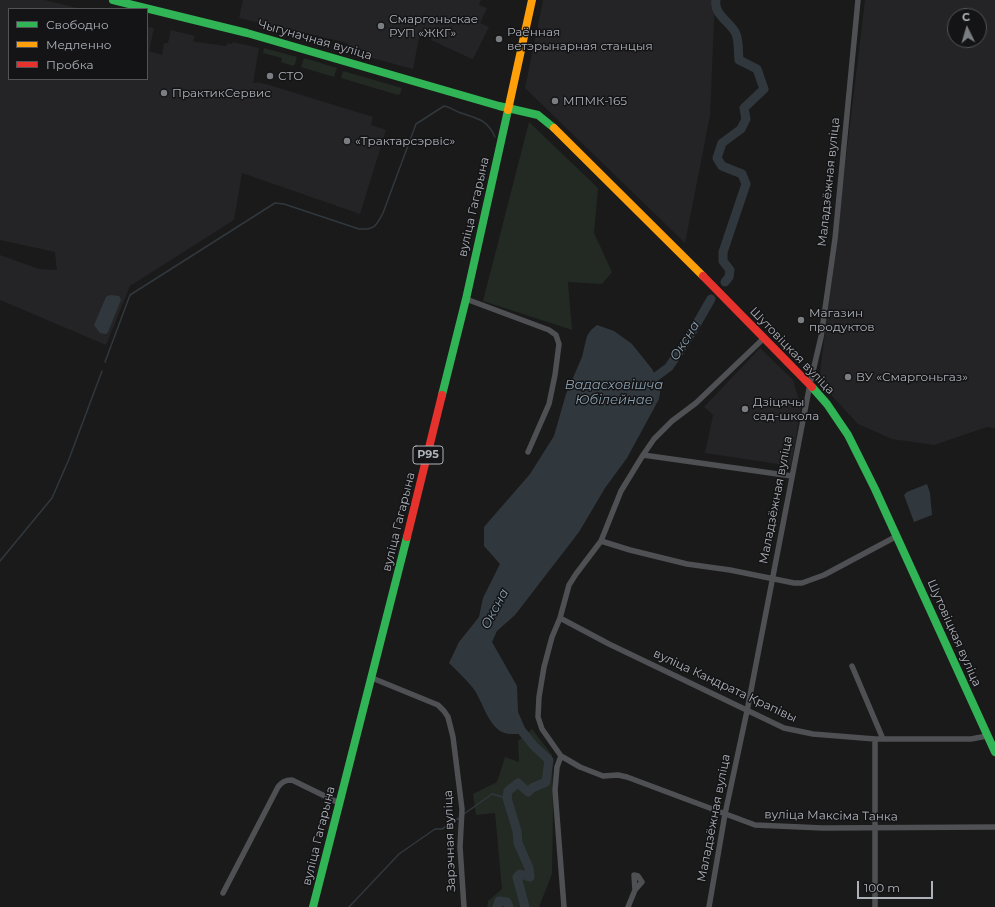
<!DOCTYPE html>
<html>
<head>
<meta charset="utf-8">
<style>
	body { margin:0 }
	#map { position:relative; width:995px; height:907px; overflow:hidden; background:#1a1a1a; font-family:Montserrat,sans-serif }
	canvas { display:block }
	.legend { position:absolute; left:8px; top:8px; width:140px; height:72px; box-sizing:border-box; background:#141416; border:1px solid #515357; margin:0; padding:5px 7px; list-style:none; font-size:12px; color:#adb2b9 }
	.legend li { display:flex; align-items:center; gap:8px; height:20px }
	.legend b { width:20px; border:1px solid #515357 }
	.north { position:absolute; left:947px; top:8px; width:40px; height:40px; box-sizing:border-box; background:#141416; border:1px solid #515357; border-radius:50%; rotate:355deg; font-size:11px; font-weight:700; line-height:16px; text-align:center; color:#adb2b9 }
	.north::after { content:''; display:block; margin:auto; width:14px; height:18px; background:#7a7d81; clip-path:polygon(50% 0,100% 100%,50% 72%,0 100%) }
	.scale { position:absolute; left:857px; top:881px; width:76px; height:18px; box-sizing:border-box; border:2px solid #adb2b9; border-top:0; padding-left:5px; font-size:12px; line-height:14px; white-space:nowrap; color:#adb2b9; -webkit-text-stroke:3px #141416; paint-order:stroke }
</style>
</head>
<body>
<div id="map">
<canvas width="995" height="907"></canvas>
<ul class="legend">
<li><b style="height:5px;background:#30b455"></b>Свободно</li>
<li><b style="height:5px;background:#ff9f0a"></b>Медленно</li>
<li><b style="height:5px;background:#e5322d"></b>Пробка</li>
</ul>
<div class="north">С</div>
<div class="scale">100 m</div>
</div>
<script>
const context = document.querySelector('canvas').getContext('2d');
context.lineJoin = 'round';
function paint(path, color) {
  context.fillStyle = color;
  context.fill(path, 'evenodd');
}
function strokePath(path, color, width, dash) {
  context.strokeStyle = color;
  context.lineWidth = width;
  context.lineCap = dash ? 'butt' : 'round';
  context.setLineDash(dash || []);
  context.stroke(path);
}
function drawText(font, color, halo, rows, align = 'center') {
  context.font = font + ' Montserrat,sans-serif';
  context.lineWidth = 3;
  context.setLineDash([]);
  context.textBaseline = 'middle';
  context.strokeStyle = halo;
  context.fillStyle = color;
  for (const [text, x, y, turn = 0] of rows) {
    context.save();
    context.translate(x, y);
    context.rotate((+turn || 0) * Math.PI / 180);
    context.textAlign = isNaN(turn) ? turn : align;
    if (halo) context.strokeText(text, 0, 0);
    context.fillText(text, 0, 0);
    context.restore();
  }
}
const built = new Path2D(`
	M0,0H45L81,9H9V79H147V27L154,28L149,51L162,55L164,43H168L171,30L195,36L193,41L196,42L227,46V43L232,44L233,42L259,48L253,83H257V82L269,85L373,117L371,125L386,130L360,214L242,173L234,220L130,286L106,345L0,300V255L39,269L57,270L55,252L0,240Z
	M243,0H481L479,5L487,8L480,23L489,27L474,57L472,59L431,40L432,38L420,33L413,69L346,51L348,43L239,18Z
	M543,0H715L710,116L685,243L525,88Z
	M865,0H995V428L987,427L934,445L892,439L858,424L819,382ZM955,16H979V40H955Z
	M760,348L793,380L801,407L791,466L705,453L713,415L704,407Z`);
const green = new Path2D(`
	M264,48L297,57L295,64L293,66L281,62L282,58L263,53Z
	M304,58L337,68L334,77L301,67Z
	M343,71L402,88L400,94L398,95L341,78Z
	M529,122L598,188L594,233L612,272L602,284L568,282L572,330L483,301Z
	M532,729L552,755L553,813L552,874L539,907H487L488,901L502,889L495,813L476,815L473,794L497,782L505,757L519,762L518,741Z`);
const water = new Path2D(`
	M110,295L119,296L121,300L108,332L106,334L100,333L94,325L106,297Z
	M597,325L614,331L632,344L652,369L661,386L659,399L627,458L605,488L579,532L515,615L497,631L492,642L517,686L518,712L525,728V732C522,734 518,734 514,734C489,736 485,704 473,688C466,679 457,671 449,663L459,642L479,617L483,598L500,564L484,546V527L530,474L554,436L566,394L582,357L587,336L591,330Z
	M927,484L930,493L932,515L914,522L904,495L907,492Z`);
const stream = new Path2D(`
	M105,362L130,295L275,203L284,204L359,229C375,230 376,226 383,213L416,124L444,106C450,107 455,111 461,113C478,119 487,119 495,137
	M0,561L52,498L69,459L102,371
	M464,814L492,794L507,798
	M349,907L399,854L435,829H442L459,818`);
const river = new Path2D(`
	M716,0C713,15 732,23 736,34C739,40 738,53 739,60L757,69L764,89L744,108L746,119L741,129L722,143L717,158L722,166L742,174L746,184L723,252V261L730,270L729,277L725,282
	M646,384L669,367L692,332L711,299
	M517,725L534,746L549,760L546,782L532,788L528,792L518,783L508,791L507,798L517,831L518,843L529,868L530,877L520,874L517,877L525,907
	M497,907L499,901L507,902L509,907`);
const street = new Path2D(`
	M466,299L549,330L556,335L559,344L555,375L549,404L528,452
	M643,455L654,439L672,421L696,403L764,338
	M792,476L643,455L621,491L601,541L576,574L569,585L560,618L552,637L544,667L539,697L538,717L542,729L561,756L580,767L603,776L618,775L627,777L755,825L823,828L995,827
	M601,541L630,550L687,564L730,570L794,583H802L824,575L897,536
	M560,618L609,644L784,728L813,734L875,739H971L987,736
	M852,666L883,739
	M372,678L438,705L444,711L448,717L453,737L462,809L460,847L464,907
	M875,739V907
	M561,756L557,767L555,790L564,907
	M223,893L278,787C282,782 285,780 292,780L339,803
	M628,907L635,890L634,875L638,876L642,882L635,890
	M709,907L725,814L747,711L810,384L821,337L835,239L858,0`);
const fast = new Path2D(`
	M113,0L247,33L499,106L538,115L554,128
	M812,387L827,404L848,435L875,489L995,752
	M442,395L466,299L508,110
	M313,907L407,537`);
const slow = new Path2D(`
	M508,110L532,0
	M554,128L703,276`);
const jam = new Path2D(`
	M703,276L812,387
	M407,537L442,395`);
const markers = [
	[381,26,4,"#7a7d81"],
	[499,39,4,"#7a7d81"],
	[270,76,4,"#7a7d81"],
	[164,93,4,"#7a7d81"],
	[555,101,4,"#7a7d81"],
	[347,141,4,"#7a7d81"],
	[801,320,4,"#7a7d81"],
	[848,377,4,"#7a7d81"],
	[745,409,4,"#7a7d81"]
];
const shields = [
	[428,455,30]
];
const shieldNames = [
	["Р95",428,455]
];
const poiNames = [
	["Смаргоньскае",389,19],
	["РУП «ЖКГ»",389,33],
	["Раённая",507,32],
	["ветэрынарная станцыя",507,46],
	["СТО",278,76],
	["ПрактикСервис",172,93],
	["МПМК-165",563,101],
	["«Трактарсэрвіс»",355,141],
	["Магазин",809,313],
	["продуктов",809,327],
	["ВУ «Смаргоньгаз»",856,377],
	["Дзіцячы",753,402],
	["сад-школа",753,416]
];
const streetNames = [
	["Чыгуначная вуліца",315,40,16],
	["Маладзёжная вуліца",829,182,-84],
	["вуліца Гагарына",474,207,-77],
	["Шутовіцкая вуліца",792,351,46],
	["Маладзёжная вуліца",776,500,-79],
	["вуліца Гагарына",399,522,-76],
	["Шутовіцкая вуліца",954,633,66],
	["вуліца Кандрата Крапівы",725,686,25],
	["вуліца Максіма Танка",831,816,1],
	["Маладзёжная вуліца",714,818,-79],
	["вуліца Гагарына",319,836,-76],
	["Зарэчная вуліца",450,841,-92]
];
const waterNames = [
	["Оксна",685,341,-58],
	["Вадасховішча",614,385],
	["Юбілейнае",614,400],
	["Оксна",495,609,-62]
];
paint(built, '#242426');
paint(green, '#232923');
paint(water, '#31383d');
strokePath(stream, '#31383d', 1.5);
strokePath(river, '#31383d', 9);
strokePath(street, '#4f5053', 5.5);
strokePath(fast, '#30b455', 8);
strokePath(slow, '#ff9f0a', 8);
strokePath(jam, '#e5322d', 8);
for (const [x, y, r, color] of markers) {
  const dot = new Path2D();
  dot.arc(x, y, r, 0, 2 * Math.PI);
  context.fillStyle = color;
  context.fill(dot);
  strokePath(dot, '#141416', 1.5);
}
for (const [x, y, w] of shields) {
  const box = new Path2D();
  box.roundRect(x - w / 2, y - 9, w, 18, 3);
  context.fillStyle = '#141416';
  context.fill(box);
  strokePath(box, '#adb2b9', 1);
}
drawText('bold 11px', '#adb2b9', null, shieldNames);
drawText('12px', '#adb2b9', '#141416', poiNames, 'left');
drawText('12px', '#adb2b9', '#141416', streetNames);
drawText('italic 13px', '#89a0af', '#141416', waterNames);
</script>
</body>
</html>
